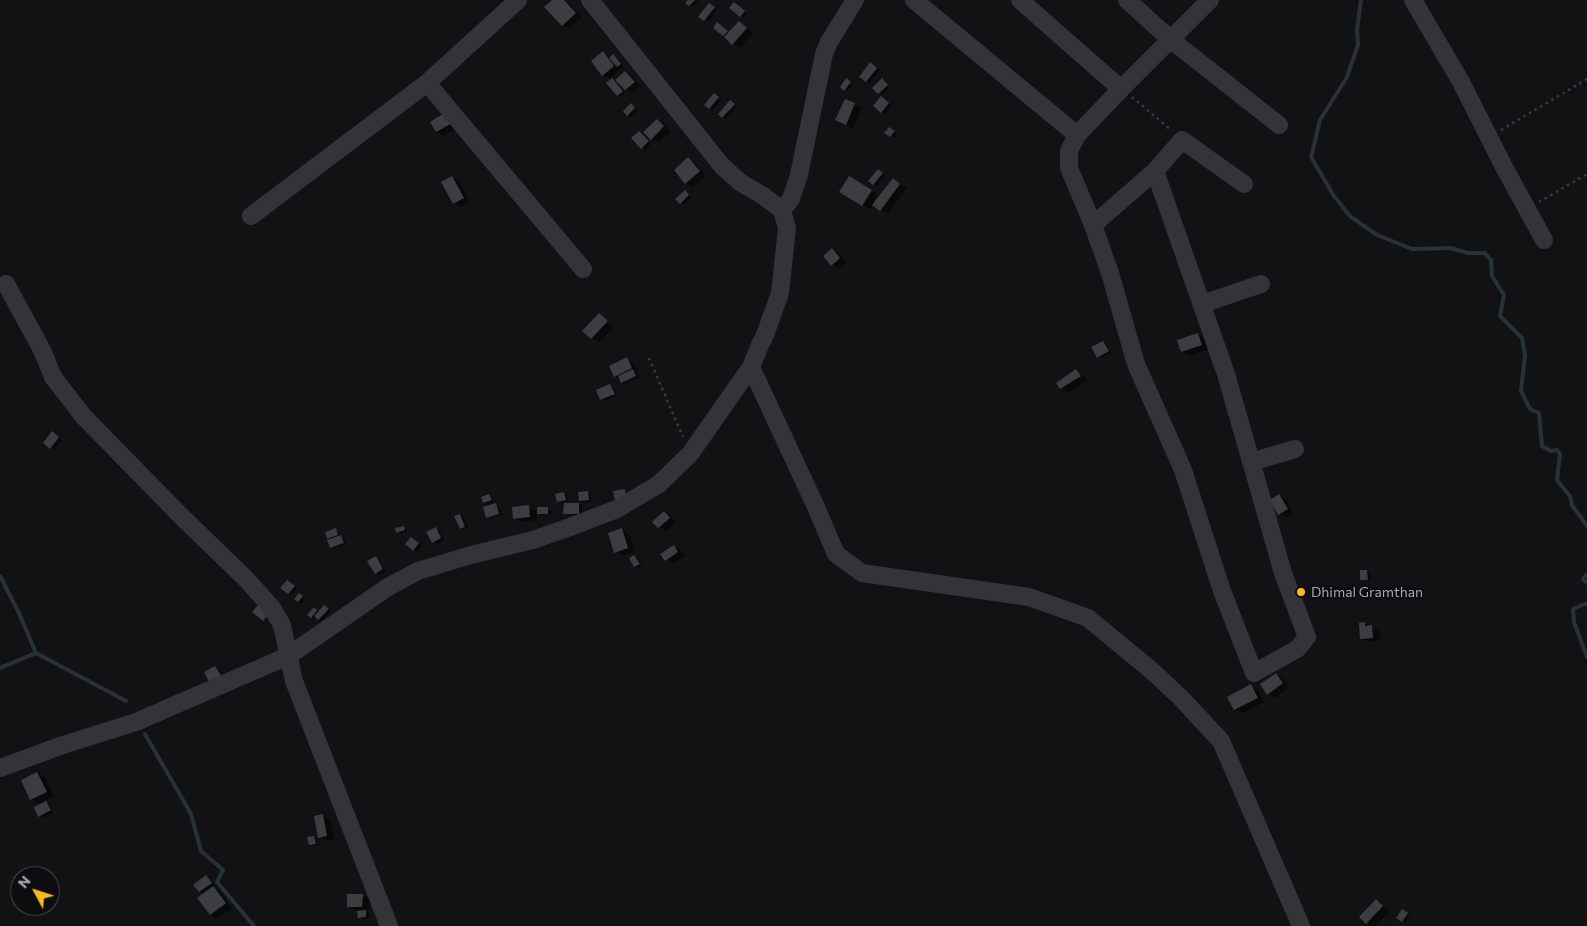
<!DOCTYPE html>
<html>
<head>
<meta charset="utf-8">
<style>
	body { margin:0 }
	#map { position:relative; width:1587px; height:926px; overflow:hidden; background:#121214; font-family:Commissioner,sans-serif }
	canvas { display:block }
	.north { position:absolute; left:10px; top:866px; width:50px; height:50px; box-sizing:border-box; background:#0d0d0f; border:1px solid #494b51; border-radius:50%; rotate:310deg; font-size:14px; font-weight:700; line-height:20px; text-align:center; color:#a3a8b5 }
	.north::after { content:''; display:block; margin:auto; width:18px; height:22px; background:#fcb822; clip-path:polygon(50% 0,100% 100%,50% 72%,0 100%) }
</style>
</head>
<body>
<div id="map">
<canvas width="1587" height="926"></canvas>
<div class="north">N</div>
</div>
<script>
const context = document.querySelector('canvas').getContext('2d');
context.lineJoin = 'round';
function paint(path, color) {
  context.fillStyle = color;
  context.fill(path, 'evenodd');
}
function strokePath(path, color, width, dash) {
  context.strokeStyle = color;
  context.lineWidth = width;
  context.lineCap = dash ? 'butt' : 'round';
  context.setLineDash(dash || []);
  context.stroke(path);
}
function drawText(font, color, halo, rows, align = 'center') {
  context.font = font + ' Commissioner,sans-serif';
  context.lineWidth = 4.5;
  context.setLineDash([]);
  context.textBaseline = 'middle';
  context.strokeStyle = halo;
  context.fillStyle = color;
  for (const [text, x, y, turn = 0] of rows) {
    context.save();
    context.translate(x, y);
    context.rotate((+turn || 0) * Math.PI / 180);
    context.textAlign = isNaN(turn) ? turn : align;
    if (halo) context.strokeText(text, 0, 0);
    context.fillText(text, 0, 0);
    context.restore();
  }
}
const shadow = new Path2D(`
	M554,0H566L582,17L570,29L563,25Z
	M689,0H699L693,7L687,3Z
	M737,5L747,14L744,18L731,7Z
	M713,6L717,10L708,22L705,20Z
	M739,22L753,33L740,48L733,44L727,36L714,27L721,25L730,33Z
	M603,53L611,58L613,56L617,58L623,66L611,78L616,81L626,73L633,77L641,86L632,93L620,86L625,93L621,97L618,95L612,80L603,75Z
	M873,65L880,70L870,83L861,76Z
	M882,80L890,87L882,95L874,88Z
	M850,81L853,84L848,91L841,87Z
	M718,97L721,100L713,109L710,108Z
	M845,100L862,108L853,128L844,124Z
	M885,100L892,106L884,114L881,112Z
	M731,101L737,106L726,119L723,117Z
	M631,105L638,110L631,117L628,115Z
	M446,114L458,127L444,136L437,132L432,122Z
	M657,120L664,124L671,131L659,143L652,139Z
	M892,130L897,134L894,138L890,136Z
	M642,134L651,144L645,150L633,138Z
	M688,159L695,163L706,176L693,187L686,183Z
	M881,172L885,175L877,186L869,180Z
	M452,177L459,182L470,202L461,207L454,203Z
	M849,178L878,195L874,202L875,203L893,179L907,188L888,214L873,204L870,209L841,192Z
	M685,191L692,198L684,205L681,203Z
	M832,250L839,254L846,262L839,269L832,265Z
	M599,315L614,326L599,342L584,331Z
	M1198,334L1205,338L1209,349L1189,356L1182,351Z
	M1103,342L1106,344L1111,353L1101,358L1098,357Z
	M627,359L634,363L639,378L625,384L615,376Z
	M1076,371L1084,375L1087,380L1068,393L1061,388Z
	M610,385L613,387L617,395L605,401L601,399Z
	M55,435L62,440L54,449L45,443Z
	M587,492L590,494L591,502L583,503L580,501Z
	M563,493L567,495L568,501L561,503L558,501Z
	M489,495L492,497L494,502L488,504L484,502Z
	M1279,496L1286,500L1294,514L1287,518L1279,514Z
	M496,504L499,506L502,515L490,519L487,517Z
	M579,504L582,506V515H568L565,513Z
	M528,507L536,511L537,520L522,522L514,518Z
	M548,509L551,510V515H542L538,513Z
	M664,513L671,517L676,523L666,531L658,527Z
	M460,515L463,517L468,528L464,530L461,528Z
	M403,527L407,529V532L400,534L397,532Z
	M335,529L344,538L346,544L334,549L331,547L332,540L328,538Z
	M436,529L439,530L444,540L436,544L433,542Z
	M622,530L629,534L635,552L623,556L616,552Z
	M415,540L422,546L417,552L414,550Z
	M674,546L681,550L685,556L673,564L666,560Z
	M634,556L637,558L642,566L638,568L635,566Z
	M376,558L379,559L386,571L379,575L376,573Z
	M1361,571H1367L1370,573V581H1365L1362,580Z
	M291,583L297,588L292,595L289,593Z
	M303,596L306,599L302,603L296,599Z
	M314,608L319,612L328,608L331,611L322,621L316,617L315,619L312,617Z
	M1364,623L1379,631L1380,641L1368,642L1361,638Z
	M215,667L222,671L230,684L220,690Z
	M1276,674L1283,678L1289,687L1275,698L1268,694Z
	M1251,685L1258,690L1264,702L1243,713L1235,709Z
	M37,773L45,777L54,796L39,803L31,799Z
	M46,802L49,804L53,812L43,818L39,816Z
	M323,816L330,820L334,840L326,841L319,837Z
	M314,837L317,839L318,845L313,846L310,845Z
	M206,876L214,885L212,887L220,891L232,908L218,919L211,915L199,898L204,894L200,892L195,885Z
	M363,896L370,900L369,910H364L369,913V918L362,919L359,917V910H355L348,906Z
	M1376,901L1390,911L1375,926H1368L1369,924L1361,917Z
	M1402,911L1410,916L1406,922L1398,918Z`);
const stream = new Path2D(`
	M1361,0L1357,29L1358,45L1347,77L1320,120L1311,157L1334,196L1350,216L1377,235L1412,249L1451,248L1468,253H1485L1491,260L1492,276L1504,295L1500,316L1522,338L1525,355L1521,391L1530,409L1539,413L1542,446L1551,451L1557,450L1560,454L1557,480L1570,496L1572,505L1587,526
	M1587,574L1583,579L1587,583
	M0,576L19,613L36,653
	M1587,603L1573,609L1574,622L1587,657
	M0,668L36,653L126,701
	M145,734L191,814L201,851L223,870L217,882L254,926`);
const building = new Path2D(`
	M552,0H564L576,13L562,26L544,7Z
	M688,0H695L689,6L685,3Z
	M734,2L745,11L740,17L729,8Z
	M709,3L715,7L704,21L698,17Z
	M739,21L747,28L732,45L724,37Z
	M717,22L728,31L723,36L713,28Z
	M603,51L614,66L602,76L591,61Z
	M613,54L621,64L617,67L609,58Z
	M870,62L877,68L866,82L859,77Z
	M625,71L635,82L625,90L615,80Z
	M612,78L623,91L617,96L606,83Z
	M846,78L851,82L844,91L840,87Z
	M882,78L888,85L878,94L872,88Z
	M714,93L719,97L709,109L704,105Z
	M881,96L889,103L881,113L873,106Z
	M845,99L855,103L846,125L835,120Z
	M730,100L735,104L722,118L718,114Z
	M631,103L635,108L627,116L623,111Z
	M446,112L452,123L436,132L430,122Z
	M657,119L664,126L651,140L643,132Z
	M889,127L895,131L890,137L884,133Z
	M639,131L649,141L641,149L631,138Z
	M688,157L700,171L685,184L674,170Z
	M878,169L883,173L873,185L868,181Z
	M452,176L464,198L453,204L441,182Z
	M849,176L872,190L862,206L839,192Z
	M893,178L900,184L880,211L872,205Z
	M685,190L689,195L680,204L675,199Z
	M832,248L840,258L831,266L823,256Z
	M599,313L608,321L591,339L582,331Z
	M1198,333L1202,345L1181,352L1177,340Z
	M1103,341L1109,351L1097,358L1091,347Z
	M627,357L632,368L614,377L609,366Z
	M633,369L636,376L621,383L618,376Z
	M1076,369L1081,376L1060,389L1056,383Z
	M610,384L615,394L600,400L596,390Z
	M52,431L59,437L50,449L43,443Z
	M625,489L626,499L615,501L613,491Z
	M588,491L589,500L579,501L578,492Z
	M564,492L566,500L557,502L555,494Z
	M489,494L492,500L483,503L481,497Z
	M1279,494L1288,509L1278,515L1270,500Z
	M496,503L499,514L486,518L483,507Z
	M564,503H579V514H563Z
	M529,505L530,517L513,519L512,507Z
	M537,507H548V514H537Z
	M664,511L670,518L658,528L652,522Z
	M460,514L465,527L460,529L454,516Z
	M404,526L405,530L396,533L395,528Z
	M436,527L441,538L432,543L426,532Z
	M336,528L338,535L327,539L325,532Z
	M622,528L628,548L614,553L608,533Z
	M341,535L344,543L330,548L327,540Z
	M411,537L419,543L413,551L405,544Z
	M674,545L678,552L665,561L660,554Z
	M634,555L640,564L634,567L629,558Z
	M376,556L383,569L375,574L367,561Z
	M1360,570H1367L1368,580H1360Z
	M287,580L295,586L288,594L280,588Z
	M299,593L303,596L298,602L294,599Z
	M258,605L269,614L263,621L252,612Z
	M324,605L329,609L318,620L314,616Z
	M314,607L317,610L311,618L307,615Z
	M1365,622V626L1372,625L1373,638L1360,639L1359,623Z
	M215,666L224,680L212,687L204,672Z
	M1276,673L1283,683L1267,695L1260,684Z
	M1251,684L1258,698L1234,710L1227,697Z
	M37,772L47,792L30,800L21,780Z
	M46,801L51,810L38,817L34,807Z
	M323,814L327,836L318,838L314,816Z
	M314,836L316,844L309,845L307,837Z
	M206,875L212,883L199,892L193,885Z
	M213,886L226,903L210,915L197,898Z
	M347,894H363L362,907H347Z
	M1376,899L1383,906L1366,924L1359,917Z
	M1402,909L1408,913L1402,922L1396,918Z
	M366,910V917L358,918L357,911Z`);
const path = new Path2D(`
	M1132,97L1172,131
	M1501,130L1587,79
	M1539,202L1587,174
	M649,358L683,437`);
const minor = new Path2D(`
	M914,0L1077,135
	M1020,0L1121,89
	M1127,0L1170,39L1279,125
	M1210,0L1121,89L1077,135L1069,151V168L1093,225L1110,273L1136,364L1183,470L1222,591L1254,673L1297,649L1307,637L1283,573L1226,374L1155,171L1182,140L1244,184
	M1413,0L1461,82L1504,167L1544,240
	M427,83L583,269
	M782,210L791,199L799,175L824,54L829,42L855,0
	M251,216L427,83L518,0
	M1093,225L1155,171
	M6,284L43,352L53,377L84,417L181,516L246,579L272,608L282,625L294,681L389,926
	M1202,304L1261,284
	M751,367L816,507L836,554L862,573L1029,597L1088,618L1151,670L1180,697L1221,741L1301,926
	M1251,462L1295,449
	M0,768L63,745L136,722L288,656L388,587L418,571L471,555L533,540L570,527L617,509L659,484L690,454L751,367L760,345L765,335L780,293L787,228L782,210L762,195L741,183L722,166L590,0`);
const markers = [
	[1301,592,5,"#fcb822"]
];
const poiNames = [
	["Dhimal Gramthan",1311,592]
];
paint(shadow, '#0007');
strokePath(stream, '#283138', 4);
paint(building, '#3c3d41');
strokePath(path, '#393b40', 2.5, [2.5, 4]);
strokePath(minor, '#333439', 18);
for (const [x, y, r, color] of markers) {
  const dot = new Path2D();
  dot.arc(x, y, r, 0, 2 * Math.PI);
  context.fillStyle = color;
  context.fill(dot);
  strokePath(dot, '#0d0d0f', 2);
}
drawText('14px', '#a3a8b5', '#0d0d0f', poiNames, 'left');
</script>
</body>
</html>
